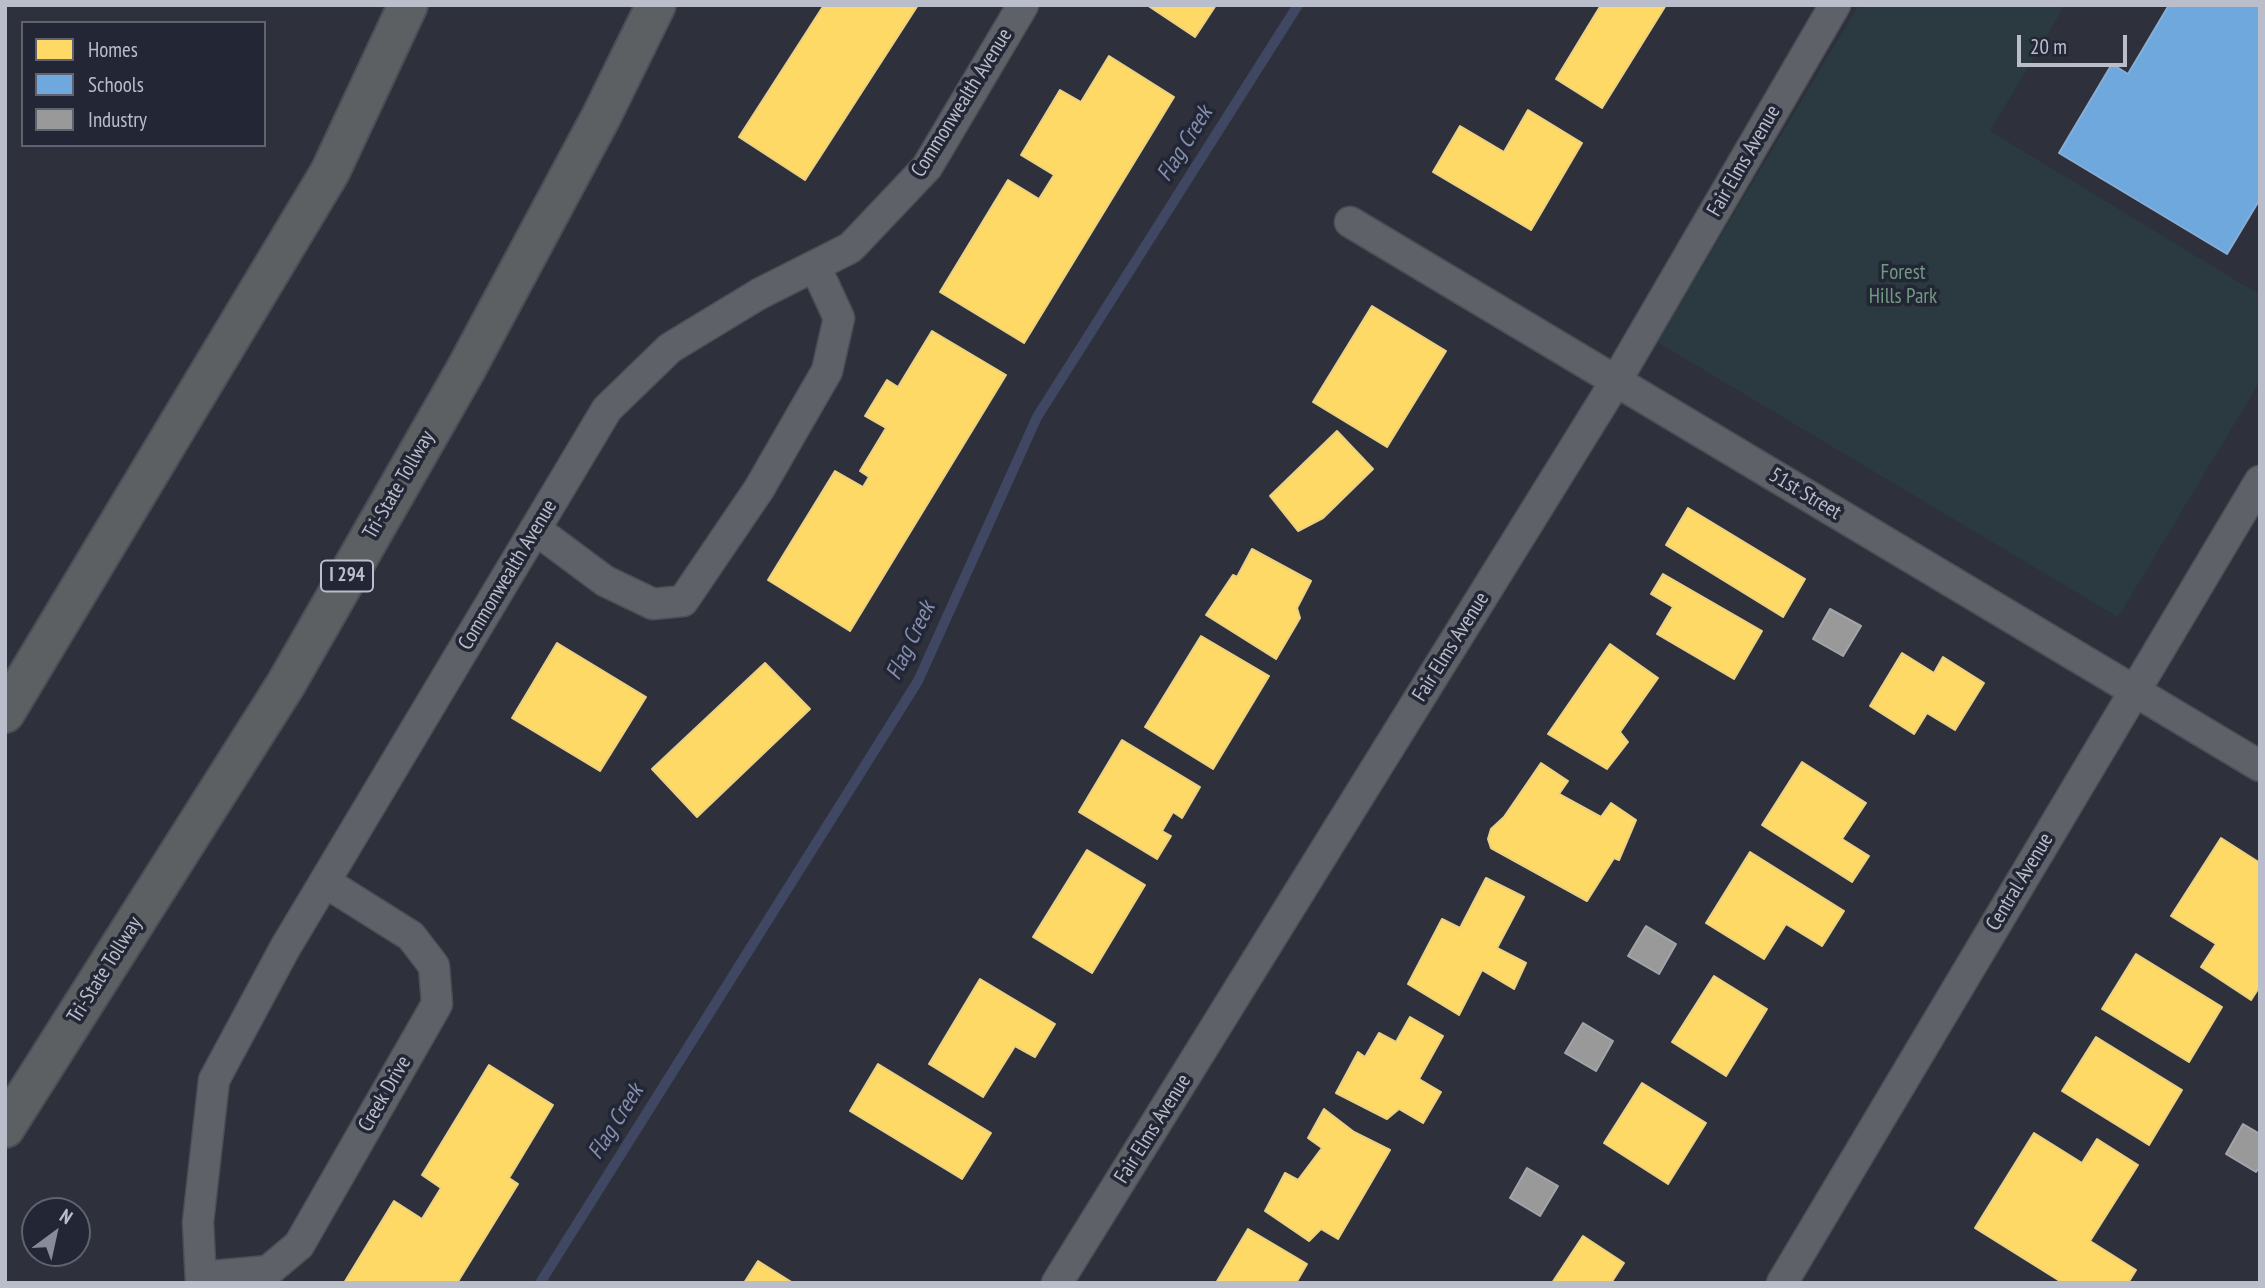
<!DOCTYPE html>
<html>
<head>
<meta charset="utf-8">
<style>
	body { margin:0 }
	#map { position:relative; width:2265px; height:1288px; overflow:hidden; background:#2e313b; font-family:"PT Sans Narrow",sans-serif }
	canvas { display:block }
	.frame { position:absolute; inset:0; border:7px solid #babdca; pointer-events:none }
	.legend { position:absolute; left:21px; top:21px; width:245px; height:126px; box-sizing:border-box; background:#222635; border:2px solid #5f6271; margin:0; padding:9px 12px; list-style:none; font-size:21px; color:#babdca }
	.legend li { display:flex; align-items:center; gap:14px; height:35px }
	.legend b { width:35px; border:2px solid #5f6271 }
	.north { position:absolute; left:21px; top:1197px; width:70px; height:70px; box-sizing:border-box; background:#222635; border:2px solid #5f6271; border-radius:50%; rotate:33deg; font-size:19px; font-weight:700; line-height:28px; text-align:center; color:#babdca }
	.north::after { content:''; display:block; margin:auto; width:24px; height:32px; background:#898c98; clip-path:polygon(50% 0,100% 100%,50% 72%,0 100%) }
	.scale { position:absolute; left:2017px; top:35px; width:110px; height:32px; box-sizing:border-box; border:4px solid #babdca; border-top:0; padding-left:9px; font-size:21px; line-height:24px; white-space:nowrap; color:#babdca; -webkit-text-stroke:5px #222635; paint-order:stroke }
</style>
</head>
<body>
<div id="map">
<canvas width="2265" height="1288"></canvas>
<div class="frame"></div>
<ul class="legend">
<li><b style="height:19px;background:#ffd966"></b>Homes</li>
<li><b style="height:19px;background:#6fa8dc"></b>Schools</li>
<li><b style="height:19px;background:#999"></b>Industry</li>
</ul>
<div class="north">N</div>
<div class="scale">20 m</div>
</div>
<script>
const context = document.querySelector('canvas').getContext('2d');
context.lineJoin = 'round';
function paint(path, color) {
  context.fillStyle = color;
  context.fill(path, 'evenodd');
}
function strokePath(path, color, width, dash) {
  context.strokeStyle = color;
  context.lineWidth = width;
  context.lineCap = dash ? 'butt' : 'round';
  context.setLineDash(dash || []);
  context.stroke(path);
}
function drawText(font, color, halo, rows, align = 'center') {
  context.font = font + ' "PT Sans Narrow",sans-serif';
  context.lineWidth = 7;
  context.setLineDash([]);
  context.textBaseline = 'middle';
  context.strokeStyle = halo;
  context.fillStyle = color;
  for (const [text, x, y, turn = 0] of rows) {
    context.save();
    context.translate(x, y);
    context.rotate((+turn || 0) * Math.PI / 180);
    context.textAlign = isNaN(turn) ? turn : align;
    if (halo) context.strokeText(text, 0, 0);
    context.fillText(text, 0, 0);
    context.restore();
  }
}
const green = new Path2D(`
	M1859,5H2065L1990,131L2260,295V381L2118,617L1657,342Z`);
const homes = new Path2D(`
	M824,5H918L805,180L739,137Z
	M1147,5H1216L1195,37Z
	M1601,5H1666L1602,108L1556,79Z
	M1109,56L1174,97L1024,343L940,292L1008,180L1039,199L1054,175L1021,155L1060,90L1081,102Z
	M1528,110L1582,143L1531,230L1433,172L1460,126L1504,152Z
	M1372,306L1446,351L1387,447L1313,402Z
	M932,331L1006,375L850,631L768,580L835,471L863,487L869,477L860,471L886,428L865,416L887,380L898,387Z
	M1337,431L1373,469L1323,518L1298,531L1270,496Z
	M1688,508L1805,579L1783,617L1666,545Z
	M1252,549L1311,581L1297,608L1300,618L1276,659L1206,615L1233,575L1237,577Z
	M1663,574L1762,631L1734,679L1657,634L1673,607L1651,594Z
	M1201,636L1269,676L1213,769L1145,727Z
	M557,643L646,697L600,771L512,718Z
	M1610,644L1658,678L1620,732L1628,742L1607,769L1548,734Z
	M1902,653L1934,673L1943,657L1984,683L1955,730L1927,713L1914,734L1870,706Z
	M765,663L810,709L697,817L652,769Z
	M1122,740L1200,787L1182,818L1173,812L1162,831L1171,836L1157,859L1079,812Z
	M1802,762L1866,803L1842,839L1869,856L1852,882L1762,825Z
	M1541,763L1568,781L1559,794L1601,817L1611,803L1636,820L1619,860L1614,858L1587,901L1491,848L1488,839L1491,829L1504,817Z
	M2221,838L2260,863V986L2251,1000L2201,967L2216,944L2171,916Z
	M1087,850L1145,885L1092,973L1033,937Z
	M1750,852L1844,911L1822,946L1786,924L1764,959L1706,923Z
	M1486,878L1524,897L1497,948L1526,963L1514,989L1482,970L1459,1015L1408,984L1442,919L1460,928Z
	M2136,954L2222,1007L2189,1062L2102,1009Z
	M1714,976L1767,1009L1726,1076L1672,1042Z
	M980,979L1055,1024L1035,1057L1015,1046L983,1097L929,1064Z
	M1410,1017L1443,1036L1419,1079L1441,1092L1423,1123L1399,1109L1387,1119L1336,1093L1358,1052L1365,1057L1379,1033L1396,1042Z
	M2096,1037L2182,1090L2149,1145L2062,1091Z
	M878,1064L991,1133L962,1179L850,1111Z
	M489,1065L553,1105L509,1178L518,1184L457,1283H344L394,1201L422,1219L441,1188L422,1175Z
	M1642,1083L1706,1123L1668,1184L1604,1143Z
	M1324,1109L1354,1132L1390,1150L1338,1239L1321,1229L1309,1241L1265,1211L1285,1173L1298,1180L1322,1148L1308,1138Z
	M2034,1133L2082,1163L2097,1139L2138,1165L2090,1241L2136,1270L2128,1283H2063L1975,1228Z
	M1248,1229L1307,1264L1296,1283H1216Z
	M1583,1236L1624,1263L1611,1283H1552Z
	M758,1261L793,1283H744Z`);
const schools = new Path2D(`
	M2169,5H2260V199L2227,254L2059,153L2112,64L2128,74Z`);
const industry = new Path2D(`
	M1830,609L1861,626L1843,656L1813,639Z
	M1646,926L1676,944L1659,974L1628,956Z
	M1583,1023L1613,1041L1596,1071L1565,1053Z
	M2243,1124L2260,1134V1166L2256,1172L2226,1154Z
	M1527,1168L1558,1186L1540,1216L1510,1198Z`);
const stream = new Path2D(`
	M540,1283L918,681L1037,417L1298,5`);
const minor = new Path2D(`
	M1350,222L2260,766
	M535,529L605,581L653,604L683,601L759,489L827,371L839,318L815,266
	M201,1277L268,1271L299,1245L437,1004L434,966L411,936L325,882
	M201,1283L198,1222L214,1080L285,948L607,409L670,348L759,294L850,248L856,242L927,167L1023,5
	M1057,1283L1616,381L1835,5
	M1782,1283L2260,481`);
const motorway = new Path2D(`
	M5,713L330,172L408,5
	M5,1128L286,684L465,371L601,117L656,5`);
const shields = [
	[347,576,52]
];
const shieldNames = [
	["I 294",347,576]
];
const streetNames = [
	["Commonwealth Avenue",962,103,-58],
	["Fair Elms Avenue",1744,161,-60],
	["Tri-State Tollway",399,485,-60],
	["51st Street",1805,494,31],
	["Commonwealth Avenue",508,575,-59],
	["Fair Elms Avenue",1451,647,-58],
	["Central Avenue",2020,882,-59],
	["Tri-State Tollway",105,970,-58],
	["Creek Drive",385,1094,-60],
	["Fair Elms Avenue",1153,1129,-58]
];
const parkNames = [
	["Forest",1903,273],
	["Hills Park",1903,297]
];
const waterNames = [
	["Flag Creek",1185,144,-58],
	["Flag Creek",911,641,-64],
	["Flag Creek",616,1122,-58]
];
paint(green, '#2b3940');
paint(homes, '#ffd966');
strokePath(homes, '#ead184', 2);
paint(schools, '#6fa8dc');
strokePath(schools, '#86aed7', 2);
paint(industry, '#999');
strokePath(industry, '#a3a4a8', 2);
strokePath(stream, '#3f4763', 10);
strokePath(minor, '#4c4e55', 33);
strokePath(motorway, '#4b4d57', 42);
strokePath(minor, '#5e6168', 30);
strokePath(motorway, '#5d6062', 38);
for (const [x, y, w] of shields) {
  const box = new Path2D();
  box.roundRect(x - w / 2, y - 15.5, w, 31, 5);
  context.fillStyle = '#222635';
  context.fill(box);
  strokePath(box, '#babdca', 2);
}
drawText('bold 19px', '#babdca', null, shieldNames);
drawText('21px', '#babdca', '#222635', streetNames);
drawText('21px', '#739883', '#222635', parkNames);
drawText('italic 23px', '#858eae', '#222635', waterNames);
</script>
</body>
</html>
